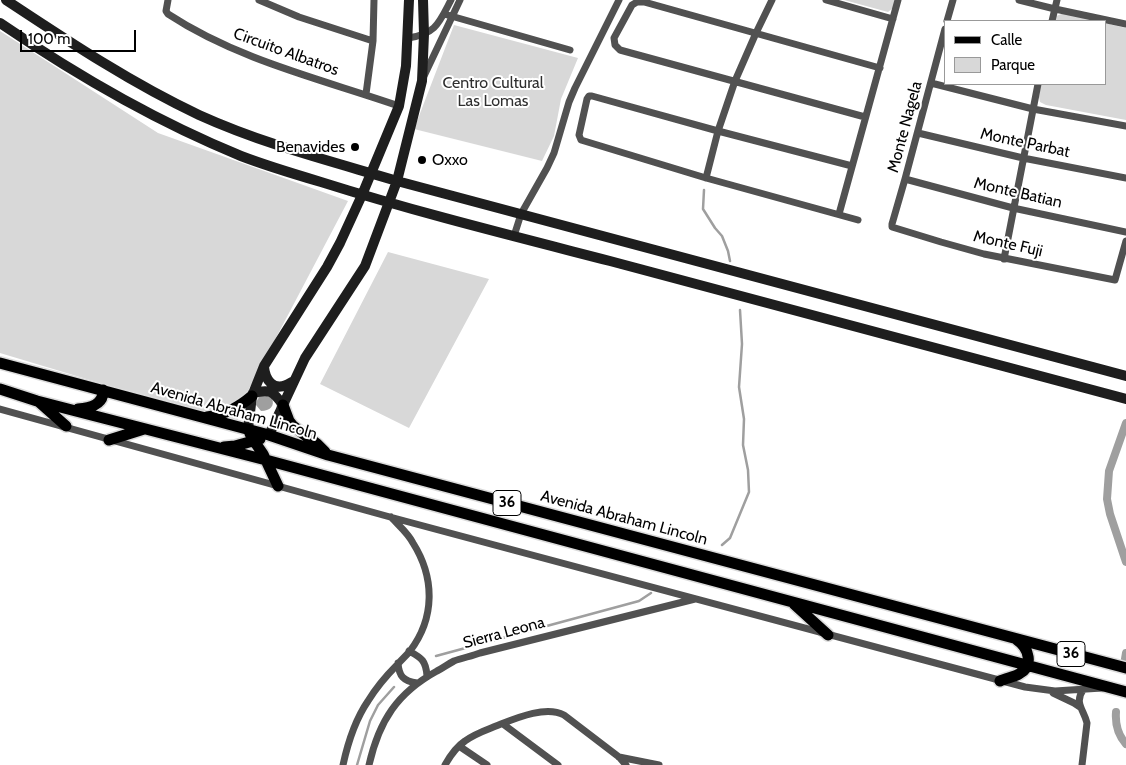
<!DOCTYPE html>
<html>
<head>
<meta charset="utf-8">
<style>
	body { margin:0 }
	#map { position:relative; width:1126px; height:765px; overflow:hidden; background:#fff; font-family:Cabin,sans-serif }
	canvas { display:block }
	.legend { position:absolute; left:944px; top:20px; width:162px; height:65px; box-sizing:border-box; background:#fff; border:1px solid #999; margin:0; padding:6px 9px; list-style:none; font-size:15px; color:#000 }
	.legend li { display:flex; align-items:center; gap:10px; height:25px }
	.legend b { width:25px; border:1px solid #999 }
	.scale { position:absolute; left:20px; top:30px; width:116px; height:22px; box-sizing:border-box; border:2px solid #000; border-top:0; padding-left:6px; font-size:15px; line-height:18px; white-space:nowrap; color:#000; -webkit-text-stroke:4px #fff; paint-order:stroke }
</style>
</head>
<body>
<div id="map">
<canvas width="1126" height="765"></canvas>
<ul class="legend">
<li><b style="height:6px;background:#000"></b>Calle</li>
<li><b style="height:14px;background:#d8d8d8"></b>Parque</li>
</ul>
<div class="scale">100 m</div>
</div>
<script>
const context = document.querySelector('canvas').getContext('2d');
context.lineJoin = 'round';
function paint(path, color) {
  context.fillStyle = color;
  context.fill(path, 'evenodd');
}
function strokePath(path, color, width, dash) {
  context.strokeStyle = color;
  context.lineWidth = width;
  context.lineCap = dash ? 'butt' : 'round';
  context.setLineDash(dash || []);
  context.stroke(path);
}
function drawText(font, color, halo, rows, align = 'center') {
  context.font = font + ' Cabin,sans-serif';
  context.lineWidth = 4;
  context.setLineDash([]);
  context.textBaseline = 'middle';
  context.strokeStyle = halo;
  context.fillStyle = color;
  for (const [text, x, y, turn = 0] of rows) {
    context.save();
    context.translate(x, y);
    context.rotate((+turn || 0) * Math.PI / 180);
    context.textAlign = isNaN(turn) ? turn : align;
    if (halo) context.strokeText(text, 0, 0);
    context.fillText(text, 0, 0);
    context.restore();
  }
}
const green = new Path2D(`
	M844,0H895L893,8L888,12Z
	M1064,13L1099,21H1054L1056,16Z
	M1105,23L1126,28V120L1046,105L1040,102L1039,97L1041,84H1105Z
	M454,25L578,58L561,99L554,136L542,161L414,129Z
	M0,31L158,133L348,201L249,389L236,424L0,353Z
	M388,252L489,279L409,428L320,384Z`);
const water = new Path2D(`
	M261,394L272,398C275,406 270,411 261,411L256,405L257,397Z`);
const stream = new Path2D(`
	M704,190L703,209L715,228L722,236L728,251L730,261
	M722,545L730,538L749,492L748,470L743,445L744,419L739,387L742,344L740,310
	M436,656L639,601L651,593
	M357,765L370,721L378,705L394,687`);
const canal = new Path2D(`
	M1126,423L1109,471L1107,499L1110,514L1126,562
	M1125,659L1126,653
	M1116,712C1115,725 1118,735 1126,744`);
const street = new Path2D(`
	M168,0L166,11L168,14C238,60 321,79 399,106
	M259,0L299,17L373,41
	M826,0L893,19
	M1019,0L1055,9L1126,24
	M444,14L570,50
	M947,21L953,0
	M1052,21L1057,0
	M945,29L905,179L892,224V227L941,242L984,254L1115,280L1126,241
	M408,38C436,34 439,23 451,0
	M424,76L460,0
	M931,83L1033,109L1126,126
	M366,94L373,41L374,0
	M865,117L620,50L615,45L614,38L632,5L637,2H644L880,68
	M918,133L1023,158L1126,178
	M852,166L718,131L592,96H589L587,99L579,135L581,140L706,178L858,220
	M706,178L718,131L735,81L756,33L772,0
	M905,179L1013,208L1126,232
	M839,214L898,0
	M514,236L521,214L547,168L554,153L569,102L575,88L619,0
	M1004,259L1038,84
	M0,409L390,517L1025,687L1055,691L1102,688
	M409,651C422,658 426,661 427,676
	M398,663C399,676 403,681 417,683
	M1053,693L1074,703L1080,707
	M503,724L558,765
	M459,746L487,765
	M619,757L659,765
	M343,765C348,742 355,720 368,701C376,688 386,676 397,665C401,660 406,656 410,651C435,618 435,578 413,543C408,533 398,525 391,517
	M369,765C379,721 397,693 437,671C443,668 448,664 454,661C462,658 472,656 480,653L695,599
	M445,765C450,756 456,747 465,741C474,734 486,730 496,726C514,719 545,705 564,715L619,757L626,765
	M1082,765L1087,723C1084,710 1074,703 1083,690`);
const secondary = new Path2D(`
	M6,0C68,41 131,83 199,115C263,144 330,161 397,181L1126,376
	M0,23C76,75 155,121 241,156C267,166 294,174 321,182C416,212 513,236 610,261C782,307 954,353 1126,399
	M264,367C265,379 273,391 286,385C289,384 291,382 294,381
	M253,393C270,389 273,391 283,405
	M248,429L252,396L264,366L327,267L340,243L362,195L399,106L406,66L409,0
	M269,435L305,358L365,266L397,181L422,81L424,34L423,0`);
const primary = new Path2D(`
	M0,363L269,435L328,455L1126,668
	M0,389L37,401L266,460L1126,692
	M39,402L66,426
	M283,405L289,421L293,426L317,444L325,452
	M78,409C90,408 104,405 103,390
	M207,417C226,414 238,408 252,396
	M248,429L252,438L263,454L278,486
	M109,440L144,429
	M224,447L235,446L260,439
	M794,604L828,635
	M1000,681C1006,678 1014,677 1019,674C1034,666 1029,648 1017,640`);
const markers = [
	[355,147,5,"#000"],
	[422,160,5,"#000"]
];
const shields = [
	[507,503,28],
	[1071,654,28]
];
const shieldNames = [
	["36",507,503],
	["36",1071,654]
];
const streetNames = [
	["Circuito Albatros",286,52,20],
	["Monte Nagela",905,127,-75],
	["Monte Parbat",1025,143,12],
	["Monte Batian",1018,193,13],
	["Monte Fuji",1008,244,13],
	["Avenida Abraham Lincoln",234,411,16],
	["Avenida Abraham Lincoln",624,518,15],
	["Sierra Leona",504,633,-15]
];
const parkNames = [
	["Centro Cultural",493,83],
	["Las Lomas",493,101]
];
const poiNames = [
	["Benavides",345,147],
	["Oxxo",432,160,"left"]
];
paint(green, '#d8d8d8');
paint(water, '#9f9f9f');
strokePath(stream, '#9f9f9f', 2.5);
strokePath(canal, '#9f9f9f', 8);
strokePath(primary, '#dbdbdb', 14);
strokePath(street, '#515151', 7);
strokePath(secondary, '#1e1e1e', 10);
strokePath(primary, '#000', 11);
for (const [x, y, r, color] of markers) {
  const dot = new Path2D();
  dot.arc(x, y, r, 0, 2 * Math.PI);
  context.fillStyle = color;
  context.fill(dot);
  strokePath(dot, '#fff', 2);
}
for (const [x, y, w] of shields) {
  const box = new Path2D();
  box.roundRect(x - w / 2, y - 12.5, w, 25, 4);
  context.fillStyle = '#fff';
  context.fill(box);
  strokePath(box, '#000', 1);
}
drawText('bold 15px', '#000', null, shieldNames);
drawText('16px', '#000', '#fff', streetNames);
drawText('16px', '#2f2f2f', '#fff', parkNames);
drawText('16px', '#000', '#fff', poiNames, 'right');
</script>
</body>
</html>
